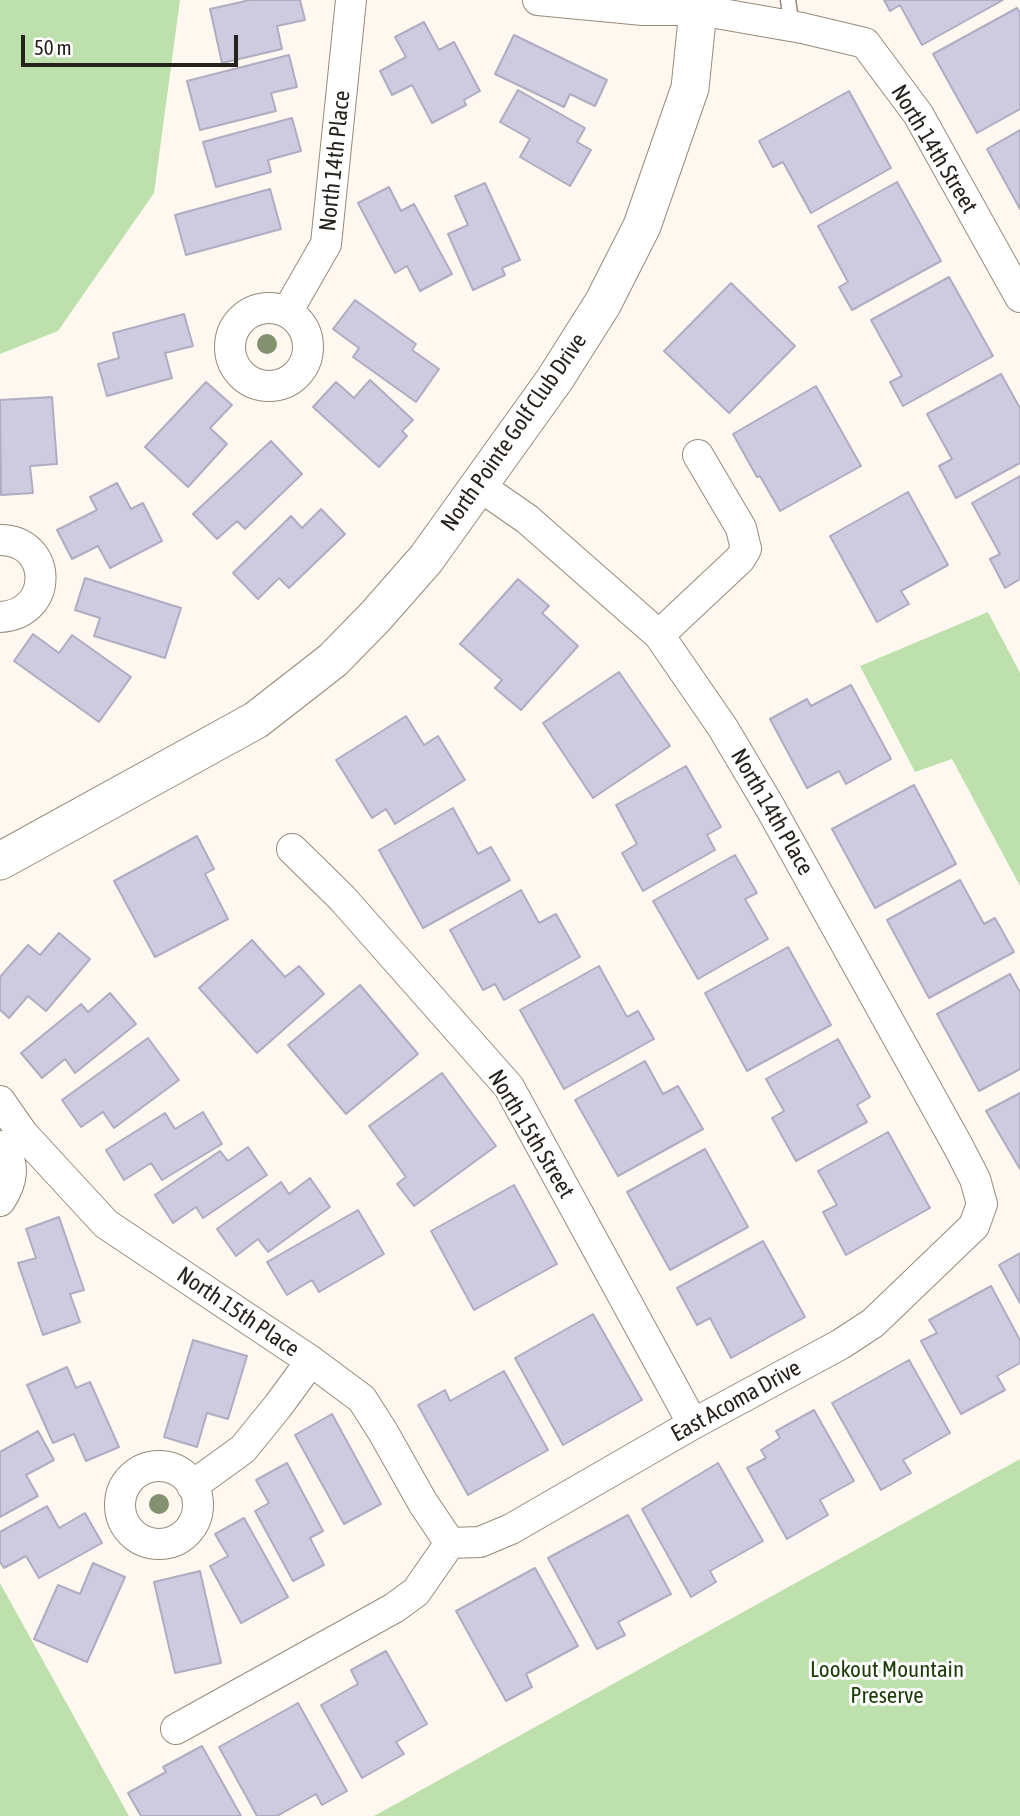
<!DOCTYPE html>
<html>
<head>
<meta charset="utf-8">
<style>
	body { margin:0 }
	#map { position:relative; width:1020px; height:1816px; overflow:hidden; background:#fff8f1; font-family:"Asap Condensed",sans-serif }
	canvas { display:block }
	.scale { position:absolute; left:21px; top:35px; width:217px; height:32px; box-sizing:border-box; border:4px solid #28221c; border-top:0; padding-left:9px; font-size:21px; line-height:24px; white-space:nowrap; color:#28221c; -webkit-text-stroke:5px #fff; paint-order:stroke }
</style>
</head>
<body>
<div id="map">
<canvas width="1020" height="1816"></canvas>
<div class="scale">50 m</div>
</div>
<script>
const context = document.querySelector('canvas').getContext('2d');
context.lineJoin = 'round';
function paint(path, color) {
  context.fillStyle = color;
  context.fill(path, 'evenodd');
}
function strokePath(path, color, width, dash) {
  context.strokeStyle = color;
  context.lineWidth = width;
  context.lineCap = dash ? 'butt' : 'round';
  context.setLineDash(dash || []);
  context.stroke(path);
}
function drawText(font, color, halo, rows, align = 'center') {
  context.font = font + ' "Asap Condensed",sans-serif';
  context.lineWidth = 6;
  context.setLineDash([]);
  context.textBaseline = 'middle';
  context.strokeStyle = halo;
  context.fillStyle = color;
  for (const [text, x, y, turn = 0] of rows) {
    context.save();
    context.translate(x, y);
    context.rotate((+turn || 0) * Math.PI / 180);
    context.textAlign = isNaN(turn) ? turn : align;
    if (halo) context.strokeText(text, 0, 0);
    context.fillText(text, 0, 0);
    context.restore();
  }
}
const green = new Path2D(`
	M0,0H180L154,193L58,331L0,354Z
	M988,612L1020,673V886L952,759L915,772L860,666Z
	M1020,1459V1816H374Z
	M0,1583L129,1816H0Z`);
const building = new Path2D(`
	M250,0H300L305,20L277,26L282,49L222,63L210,9Z
	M884,0H1003L922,45L900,5L890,11Z
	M1017,8L1020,13V109L977,133L933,54Z
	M424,22L439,50L454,42L480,91L464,100L466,105L432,123L412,85L392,95L380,71L406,57L395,37Z
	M514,35L607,80L595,106L570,94L564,107L495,74Z
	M289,55L297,87L271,93L276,111L200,130L187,81Z
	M518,90L585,128L577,142L591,150L570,186L520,157L530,139L500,122Z
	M849,91L891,168L811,213L783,162L773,167L759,141Z
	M292,118L301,151L268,160L271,172L216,187L203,142Z
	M1020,130V209L987,149Z
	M897,182L941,261L852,310L839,287L848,282L818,226Z
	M485,183L520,260L502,268L505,275L473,290L448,234L468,225L455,196Z
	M389,187L401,211L414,204L452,274L420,291L407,266L395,273L358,203Z
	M270,189L281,229L186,255L175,215Z
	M949,277L993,356L903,406L890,382L902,376L871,320Z
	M731,283L795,346L729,413L664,351Z
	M355,300L416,344L412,350L439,369L416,402L353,357L359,348L333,329Z
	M184,314L193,346L165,353L172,378L107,396L98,364L119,358L113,333Z
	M1001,374L1020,408V463L956,498L939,466L952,459L927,414Z
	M370,380L413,420L402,431L407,436L379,467L313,407L336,382L354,398Z
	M206,382L232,405L210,428L227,444L188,487L145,447Z
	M816,386L861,466L780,511L760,476L757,477L733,434Z
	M52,397L57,464L30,466L33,493L1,495L0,400Z
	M271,441L302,474L245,529L237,521L217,539L193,514Z
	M1020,476V579L1005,588L990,559L1000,554L972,503Z
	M117,483L131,509L143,503L162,541L110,568L98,546L72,559L57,530L97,510L90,497Z
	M908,492L948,565L901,591L909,604L877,622L830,536Z
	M321,509L345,534L289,588L279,578L258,599L233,573L291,516L302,528Z
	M85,578L181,608L165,658L94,636L100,618L75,610Z
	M518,579L549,606L542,613L578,646L521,710L495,688L502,680L460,644Z
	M33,634L59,653L72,635L131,677L99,722L14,661Z
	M619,672L670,746L593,798L543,723Z
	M851,685L891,759L846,784L839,771L807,788L770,719L807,699L811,706Z
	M406,716L424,745L438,736L465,780L395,824L386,809L372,818L336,760Z
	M686,766L721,827L707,835L715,850L643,891L622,853L637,844L616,805Z
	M914,785L956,864L875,908L832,829Z
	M453,808L478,854L491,847L510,880L423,928L379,850Z
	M197,836L214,869L205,874L228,919L155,957L114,881Z
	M735,855L757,893L745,899L768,939L698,979L653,901Z
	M960,880L984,924L995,918L1014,952L929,998L887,920Z
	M521,890L539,923L556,914L580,957L504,1000L495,984L483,990L450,930Z
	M59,933L90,959L46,1011L28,996L9,1018L0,1010V977L28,945L40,955Z
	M252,940L285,977L299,966L324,994L257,1053L199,988Z
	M788,947L831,1025L747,1071L705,993Z
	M599,966L627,1017L638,1011L654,1039L564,1089L520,1010Z
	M1010,974L1020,992V1069L979,1091L937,1014Z
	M360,985L418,1054L346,1114L288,1045Z
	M110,993L136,1024L75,1073L65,1059L42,1078L21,1053L81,1004L88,1012Z
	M148,1038L179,1080L114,1128L103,1112L81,1127L62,1100Z
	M838,1039L870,1097L857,1105L867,1122L796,1161L772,1118L784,1111L766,1079Z
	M645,1061L663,1094L678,1086L703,1129L618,1176L575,1100Z
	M442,1073L496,1146L414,1206L397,1184L406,1177L369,1126Z
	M1020,1093V1169L986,1111Z
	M203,1112L222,1144L162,1180L151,1163L124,1180L106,1150L165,1113L175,1129Z
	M888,1132L930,1208L846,1255L823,1212L837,1205L818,1171Z
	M248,1147L267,1175L203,1218L196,1207L173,1223L155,1195L220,1151L228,1161Z
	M705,1149L748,1227L670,1270L627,1192Z
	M310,1178L330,1207L268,1252L258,1239L236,1256L217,1229L281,1182L289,1194Z
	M514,1185L557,1264L474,1310L431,1231Z
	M358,1210L384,1254L319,1292L312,1280L287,1295L267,1262Z
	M59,1217L84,1290L70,1294L80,1322L43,1335L18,1263L36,1258L26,1229Z
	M763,1241L805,1317L731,1358L710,1318L697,1325L677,1288Z
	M1020,1253V1303L999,1265Z
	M991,1286L1020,1340V1363L997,1376L1005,1390L961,1414L921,1341L937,1333L929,1320Z
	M593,1314L642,1400L563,1445L515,1358Z
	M193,1340L247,1356L228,1419L207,1413L197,1447L164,1437Z
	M909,1360L950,1433L903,1460L911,1473L881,1490L832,1403Z
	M67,1367L76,1388L90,1382L119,1447L86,1461L74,1434L53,1443L27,1385Z
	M504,1371L548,1450L468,1495L418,1405L445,1390L450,1401Z
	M814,1410L854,1481L820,1500L828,1515L787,1539L747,1468L766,1458L761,1450L780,1438L776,1431Z
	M332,1414L381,1504L344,1524L295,1435Z
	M38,1431L54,1460L26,1475L38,1496L0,1517V1452Z
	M287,1463L323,1531L310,1538L324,1565L293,1581L255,1511L269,1503L256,1480Z
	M718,1463L763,1541L710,1571L716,1582L691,1597L642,1509Z
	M47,1506L59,1528L85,1513L102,1543L39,1578L26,1556L4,1568L0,1562V1532Z
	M628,1515L671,1594L618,1622L625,1635L597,1649L548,1558Z
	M244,1518L288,1597L241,1623L210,1566L228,1556L215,1534Z
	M93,1563L125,1577L87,1662L34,1639L58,1585L80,1594Z
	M535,1568L578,1646L526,1674L532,1687L506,1701L456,1611Z
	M200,1571L221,1663L175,1673L154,1582Z
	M386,1651L427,1724L396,1742L404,1754L362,1778L321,1705L358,1684L351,1670Z
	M298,1703L347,1791L322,1805L316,1794L277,1816H257L219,1747Z
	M202,1746L241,1816H141L128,1793L166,1772L163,1767Z`);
const service = new Path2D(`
	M788,0L792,26`);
const minor = new Path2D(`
	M538,0L643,10H699L802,28L865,43L918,114L1020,297
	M230 347a39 39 0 1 1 78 0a39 39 0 1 1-78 0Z
	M287,312L326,244L351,0
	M0,540C53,540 55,614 0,617
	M659,635L740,559L746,549L741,528L698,455
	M292,849L342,898L509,1087L693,1424
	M0,1101L23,1134L106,1224L311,1361L362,1399L383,1432L423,1503L450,1543
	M0,1146C17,1163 12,1183 0,1201
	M120 1505a39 39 0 1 1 78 0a39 39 0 1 1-78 0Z
	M192,1486L243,1449L278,1406L311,1361
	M450,1543L480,1542L511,1529L693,1424L841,1344L873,1323L974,1226L982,1204L975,1179L958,1146L771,809L723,728L659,635L527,519L478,485
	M176,1729L394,1608L416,1592L450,1543`);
const tertiary = new Path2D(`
	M0,861L256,720L333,660L375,617L426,559L555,379L603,303L642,226L690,88L699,0`);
const trees = [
	[267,344],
	[159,1504]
];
const streetNames = [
	["North 14th Street",934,149,59],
	["North 14th Place",335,161,-84],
	["North Pointe Golf Club Drive",514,432,-55],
	["North 14th Place",772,812,60],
	["North 15th Street",531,1134,59],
	["North 15th Place",238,1312,34],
	["East Acoma Drive",736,1401,-29]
];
const parkNames = [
	["Lookout Mountain",887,1670],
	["Preserve",887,1696]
];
paint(green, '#bde0ac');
paint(building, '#cecae0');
strokePath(building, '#b0acc1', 2);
strokePath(service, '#998a79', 17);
strokePath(minor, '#998a79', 32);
strokePath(tertiary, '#998a79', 39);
strokePath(service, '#fff', 14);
strokePath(minor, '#fff', 30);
strokePath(tertiary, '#fff', 37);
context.fillStyle = '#839171';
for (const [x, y] of trees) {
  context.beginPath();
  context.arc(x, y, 10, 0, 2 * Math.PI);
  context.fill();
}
drawText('23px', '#28221c', '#fff', streetNames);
drawText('23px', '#1d3c09', '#fff', parkNames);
</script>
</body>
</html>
